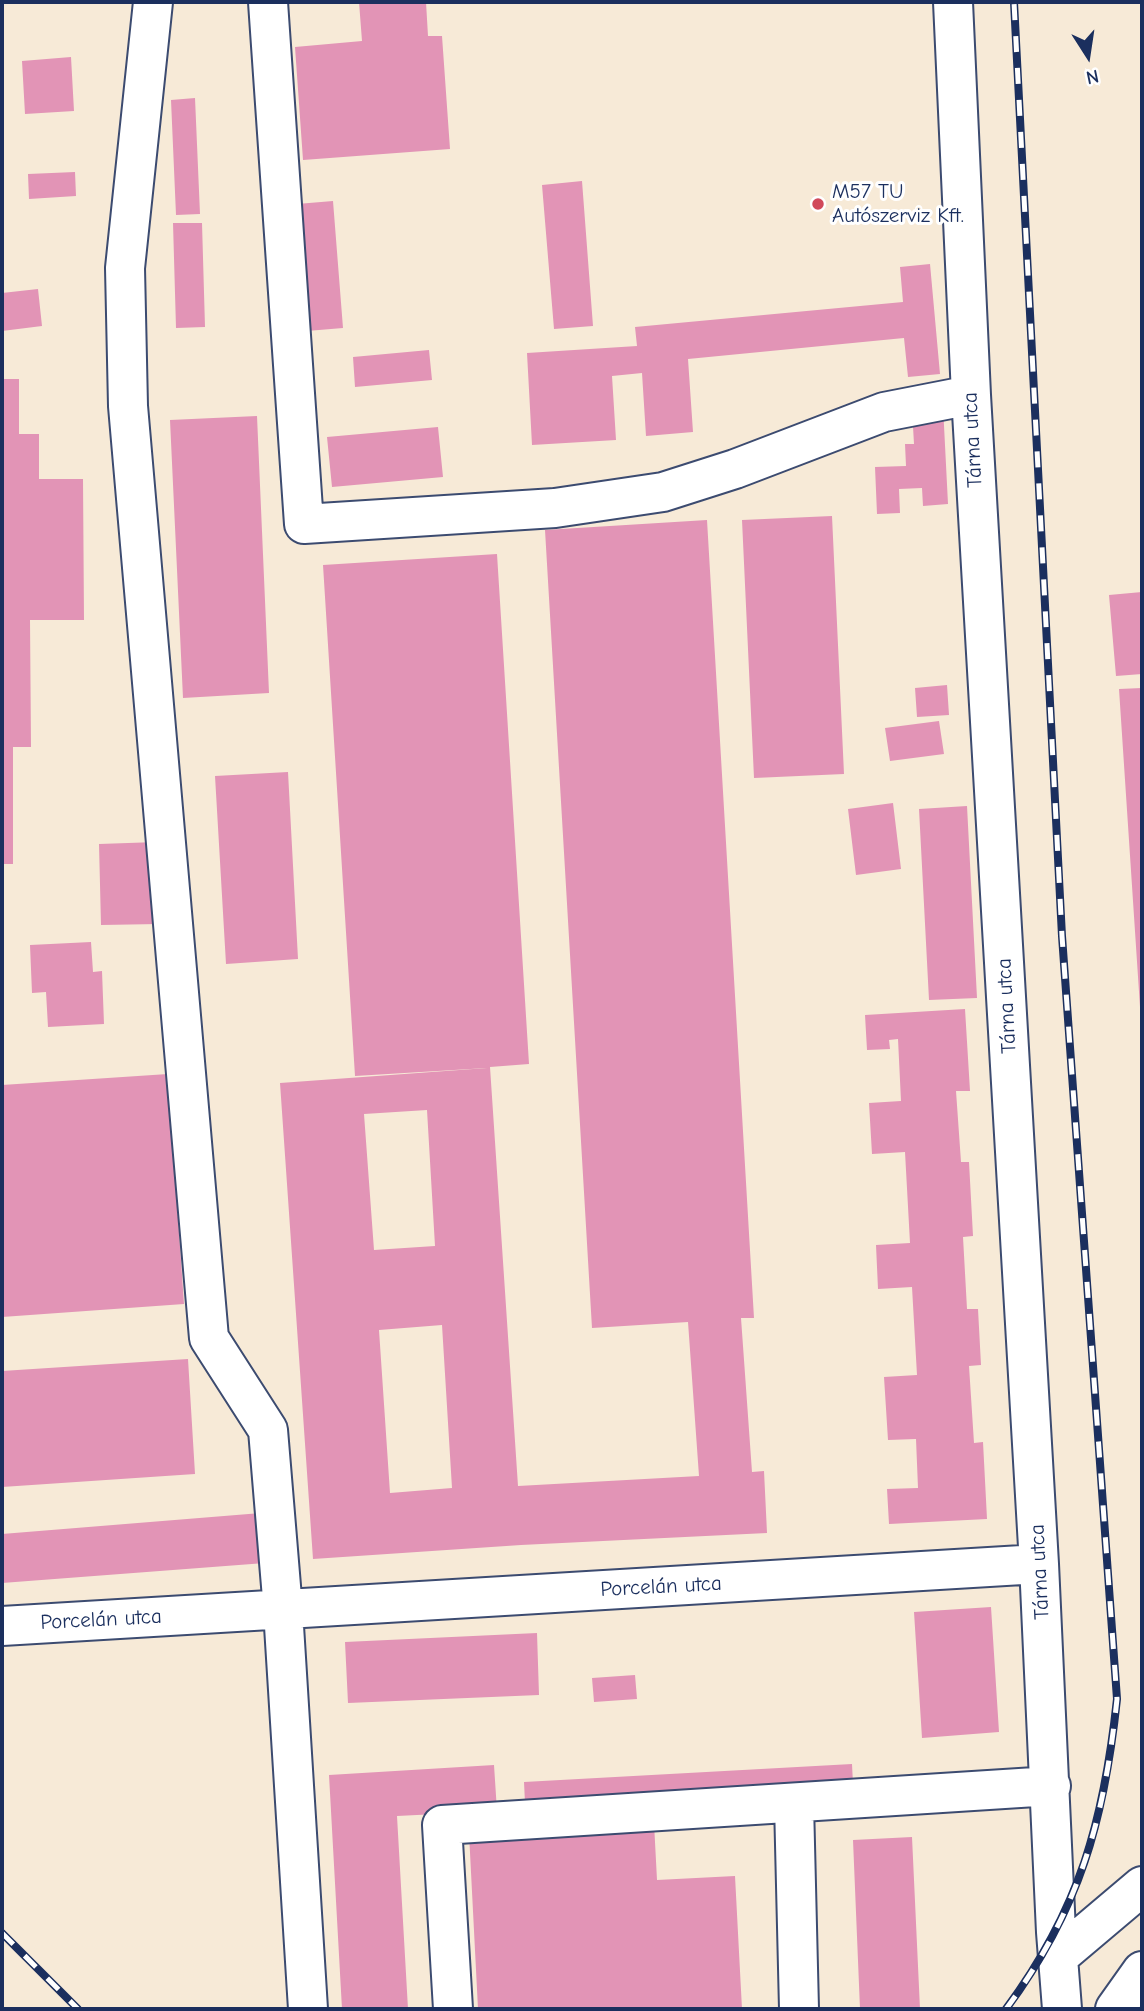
<!DOCTYPE html>
<html>
<head>
<meta charset="utf-8">
<style>
	body { margin:0 }
	#map { position:relative; width:1144px; height:2011px; overflow:hidden; background:#f7ead7; font-family:"Comic Neue",sans-serif }
	canvas { display:block }
	.frame { position:absolute; inset:0; border:4px solid #1b2f5e; pointer-events:none }
	.north { position:absolute; left:1053px; top:21px; width:70px; height:70px; -webkit-text-stroke:5px #fff; paint-order:stroke; rotate:168deg; font-size:19px; font-weight:700; line-height:28px; text-align:center; color:#1b2f5e }
	.north::after { content:''; display:block; margin:auto; width:24px; height:32px; background:#1b2f5e; clip-path:polygon(50% 0,100% 100%,50% 72%,0 100%) }
</style>
</head>
<body>
<div id="map">
<canvas width="1144" height="2011"></canvas>
<div class="frame"></div>
<div class="north">N</div>
</div>
<script>
const context = document.querySelector('canvas').getContext('2d');
context.lineJoin = 'round';
function paint(path, color) {
  context.fillStyle = color;
  context.fill(path, 'evenodd');
}
function strokePath(path, color, width, dash) {
  context.strokeStyle = color;
  context.lineWidth = width;
  context.lineCap = dash ? 'butt' : 'round';
  context.setLineDash(dash || []);
  context.stroke(path);
}
function drawText(font, color, halo, rows, align = 'center') {
  context.font = font + ' "Comic Neue",sans-serif';
  context.lineWidth = 6;
  context.setLineDash([]);
  context.textBaseline = 'middle';
  context.strokeStyle = halo;
  context.fillStyle = color;
  for (const [text, x, y, turn = 0] of rows) {
    context.save();
    context.translate(x, y);
    context.rotate((+turn || 0) * Math.PI / 180);
    context.textAlign = isNaN(turn) ? turn : align;
    if (halo) context.strokeText(text, 0, 0);
    context.fillText(text, 0, 0);
    context.restore();
  }
}
const building = new Path2D(`
	M359,2H426L428,36H442L450,149L303,160L295,47L362,41Z
	M71,57L74,111L25,114L22,61Z
	M195,98L200,214L176,215L171,100Z
	M75,172L76,196L29,199L28,174Z
	M582,181L593,326L554,329L542,185Z
	M333,201L343,328L307,331L297,204Z
	M173,223H202L205,327L176,328Z
	M930,264L940,374L908,377L904,338L688,359L693,432L646,436L642,373L612,376L616,440L532,445L527,353L637,346L635,327L903,302L900,267Z
	M38,289L42,326L2,331V293Z
	M429,350L432,380L355,387L353,357Z
	M2,379H19V434H39V479H83L84,620H30L31,747H13V864H2Z
	M943,406L948,504L923,506L922,488L899,489L900,513L877,514L875,467L906,466L905,444H914L912,409Z
	M257,416L269,693L183,698L170,420Z
	M438,427L443,477L332,487L327,437Z
	M832,516L844,774L754,778L742,520Z
	M707,520L754,1318H741L752,1472L764,1471L767,1533L521,1545L313,1559L280,1083L487,1068L355,1076L323,565L497,554L529,1064L490,1067L518,1486L699,1476L688,1322L592,1328L545,530ZM427,1110L435,1246L374,1250L364,1114ZM442,1325L452,1488L390,1493L379,1330Z
	M1142,592V674L1116,676L1109,595Z
	M947,685L949,715L917,717L915,688Z
	M1142,688V1007H1140L1119,689Z
	M939,721L944,754L890,761L885,728Z
	M288,772L298,959L226,964L215,776Z
	M893,803L901,869L856,875L848,809Z
	M967,806L977,998L929,1000L919,809Z
	M157,842L159,924L101,925L99,844Z
	M91,942L93,972L102,971L104,1024L48,1027L46,992L32,993L30,945Z
	M965,1009L970,1091H956L961,1162H969L973,1236L963,1237L967,1309H978L981,1365L969,1366L974,1443L983,1442L987,1519L889,1524L887,1489L918,1488L916,1439L888,1440L884,1377L917,1375L912,1287L878,1289L876,1245L910,1243L905,1152L872,1154L869,1103L901,1101L898,1039L889,1040L890,1049L867,1050L865,1015Z
	M168,1074L184,1304L2,1317V1085Z
	M188,1359L195,1474L2,1487V1371Z
	M261,1513L265,1563L2,1583V1534Z
	M991,1607L999,1732L922,1738L914,1612Z
	M537,1633L539,1695L348,1703L345,1642Z
	M635,1675L637,1699L594,1702L592,1678Z
	M852,1764L853,1784L525,1803L524,1782Z
	M494,1765L497,1811L397,1816L408,2009H342L329,1775Z
	M654,1823L657,1880L735,1876L742,2009H478L469,1833Z
	M912,1837L920,2009H860L853,1840Z`);
const minor = new Path2D(`
	M153,2L125,268L128,406L209,1338L268,1430L283,1610L308,2009
	M268,2L304,524L555,508L663,492L735,469L884,412L971,395
	M953,2L971,395L1039,1564L1056,1932L1062,2009
	M2,1626L1039,1564
	M794,1803L799,2009
	M1058,1957L1142,1886
	M453,2009L442,1825L1051,1786
	M1115,2009L1142,1971`);
const rail = new Path2D(`
	M2,1933L78,2009
	M1006,2009C1080,1909 1104,1821 1117,1699L1062,936L1014,2`);
const markers = [
	[818,204,7,"#d1495b"]
];
const poiNames = [
	["M57 TU",832,192],
	["Autószerviz Kft.",832,216]
];
const streetNames = [
	["Tárna utca",973,440,-93],
	["Tárna utca",1007,1006,-93],
	["Tárna utca",1040,1572,-93],
	["Porcelán utca",661,1587,-3],
	["Porcelán utca",101,1620,-3]
];
paint(building, '#e294b6');
strokePath(minor, '#3c4b70', 42);
strokePath(minor, '#fff', 38);
strokePath(rail, '#1b2f5e', 8);
strokePath(rail, '#fff', 5, [16]);
for (const [x, y, r, color] of markers) {
  const dot = new Path2D();
  dot.arc(x, y, r, 0, 2 * Math.PI);
  context.fillStyle = color;
  context.fill(dot);
  strokePath(dot, '#fff', 2.5);
}
drawText('21px', '#1b2f5e', '#fff', poiNames, 'left');
drawText('21px', '#1b2f5e', '#fff', streetNames);
</script>
</body>
</html>
